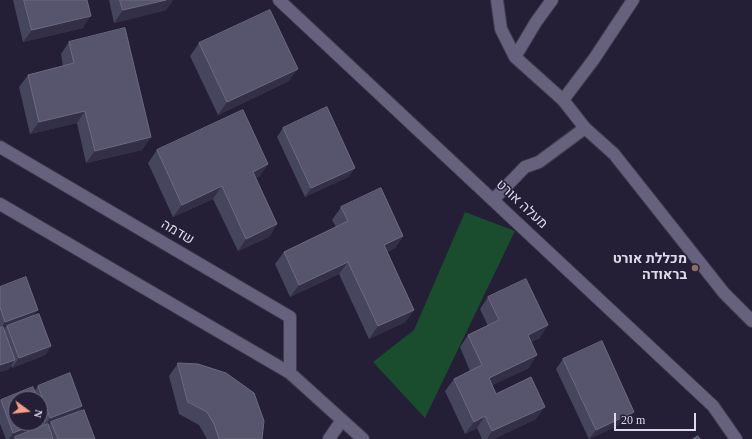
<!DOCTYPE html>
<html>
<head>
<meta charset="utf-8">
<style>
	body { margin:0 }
	#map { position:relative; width:752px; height:439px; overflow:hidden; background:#241f36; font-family:Georgia,serif }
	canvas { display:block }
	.north { position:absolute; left:8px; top:391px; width:40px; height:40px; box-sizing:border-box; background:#241f36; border:1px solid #6e6a7e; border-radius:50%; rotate:105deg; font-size:11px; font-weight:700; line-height:16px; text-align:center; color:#dddbeb }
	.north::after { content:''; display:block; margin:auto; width:14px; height:18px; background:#f49e89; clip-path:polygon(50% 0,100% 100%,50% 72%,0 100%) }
	.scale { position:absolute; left:614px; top:413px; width:82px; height:18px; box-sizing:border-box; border:2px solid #dddbeb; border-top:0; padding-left:5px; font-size:12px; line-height:14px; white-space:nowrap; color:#dddbeb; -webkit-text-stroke:3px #241f36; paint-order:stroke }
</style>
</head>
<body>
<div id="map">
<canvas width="752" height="439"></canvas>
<div class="north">N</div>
<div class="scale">20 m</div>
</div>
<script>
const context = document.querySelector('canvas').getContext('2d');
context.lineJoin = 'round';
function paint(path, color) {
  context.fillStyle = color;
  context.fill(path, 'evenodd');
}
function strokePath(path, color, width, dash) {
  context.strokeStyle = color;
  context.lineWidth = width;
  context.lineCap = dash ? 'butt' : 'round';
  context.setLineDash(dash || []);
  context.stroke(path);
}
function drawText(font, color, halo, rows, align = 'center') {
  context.font = font + ' Georgia,Heebo,serif';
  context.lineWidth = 3;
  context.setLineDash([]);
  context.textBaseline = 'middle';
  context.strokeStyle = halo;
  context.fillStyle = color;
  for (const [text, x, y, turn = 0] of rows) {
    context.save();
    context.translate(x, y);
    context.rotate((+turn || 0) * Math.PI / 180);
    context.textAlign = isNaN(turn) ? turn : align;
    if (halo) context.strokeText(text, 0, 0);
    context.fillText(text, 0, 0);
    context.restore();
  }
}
const green = new Path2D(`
	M465,212L515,231L425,418L373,362L414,330Z`);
const street = new Path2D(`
	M279,0L713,406L736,439
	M497,0L501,29L515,57L563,100L585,128L614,154L724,293L752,321
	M515,57L536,22L552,0
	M563,100L594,59L633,0
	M0,147L290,317V373
	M493,200L525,167L539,162L585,128
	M0,204L290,373L363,439
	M329,439L342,420`);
const wall = new Path2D(`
	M13,0H87L83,28L23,42Z
	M109,0H173L166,10L114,23Z
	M69,42L151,137L142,150L86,163L77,123L30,134L19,87L28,75L63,66L61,54Z
	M199,43L289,81L218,115L190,56Z
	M283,128L355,168L348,177L305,197L277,137Z
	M157,150L268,164L259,177L256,178L277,224L269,237L238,251L213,199L173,217L148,163Z
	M341,207L403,236L395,248L387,252L414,310L405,322L369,339L339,274L290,297L275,264L284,252L336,227L332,220Z
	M0,287L34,316L51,346L45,355L12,368L11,365L9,369L0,372Z
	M488,297L540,338L531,342L529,368L492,385L496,394L536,419L494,439H482L477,428L465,434L445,391L454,379L470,371L460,347L468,335L488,326L480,309Z
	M563,359L628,421L589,439L556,369Z
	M178,363L262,439H207L199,425L179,414L169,376Z
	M38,386L82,406L78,412L95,439H6L0,424V401L1,400L35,390ZM16,399H40V423Z`);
const shadedWall = new Path2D(`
	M166,0H173L166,10L114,23L123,10Z
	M91,16L83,28L23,42L32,30Z
	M298,69L289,81L218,115L227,102Z
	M85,111L77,123L30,134L39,122Z
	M151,137L142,150L86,163L95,151Z
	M268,164L259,177L244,184L253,172Z
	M355,168L348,177L305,197L311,188Z
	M222,186L213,199L173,217L182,205Z
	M277,224L269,237L238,251L246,239Z
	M403,236L395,248L375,257L384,245Z
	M348,262L339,274L290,297L299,285Z
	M38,310L31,319L7,326L4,329L0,331V330L5,322Z
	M414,310L405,322L369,339L378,326Z
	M548,325L540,338L519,347L528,335Z
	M51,346L45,355L12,368L19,358Z
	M537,355L529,368L480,391L489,378Z
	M15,360L9,369L0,372V365Z
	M82,406L76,415L51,422L49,425L44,427L50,418Z
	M545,407L536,419L494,439H487L492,431Z
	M634,412L628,421L589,439L596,430Z
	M485,416L477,428L465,434L474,422Z
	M46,420L39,429L15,437L13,439H9L13,433L38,423H40V422Z`);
const building = new Path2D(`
	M24,0H87L91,16L32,30Z
	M120,0H166L123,10Z
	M270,10L298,69L227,102L199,43Z
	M125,28L151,137L95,151L85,111L39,122L28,75L74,63L69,42Z
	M327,107L355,168L311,188L283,128Z
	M243,110L268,164L253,172L277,224L246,239L222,186L182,205L157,150Z
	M381,188L403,236L384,245L414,310L378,326L348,262L299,285L284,252L348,221L341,207Z
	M26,277L38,310L5,322L0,307V287Z
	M526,279L548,325L528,335L537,355L489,378L496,394L531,377L545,407L492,431L485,416L474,422L454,379L482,365L468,335L499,320L488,297Z
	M39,314L51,346L19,358L7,326Z
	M3,327L15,360L0,365V328Z
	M602,341L634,412L596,430L563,359Z
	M178,363L198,364L226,373L254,393L264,421L262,439H219L214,424L207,412L188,402Z
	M70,373L82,406L50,418L38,386Z
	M33,387L38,399H16V423H38L13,433L1,400Z
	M40,405L46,420L40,422Z
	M84,410L95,439H58L51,422Z
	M48,424L53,439H16L15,437Z
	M698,436L700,439H693Z`);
const markers = [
	[695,268,4,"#8d6e63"]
];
const streetNames = [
	["מעלה אורט",521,205,43],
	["שדמה",177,233,30]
];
const poiNames = [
	["מכללת אורט",687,260],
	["בראודה",687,276]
];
paint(green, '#194d2d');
strokePath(street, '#403b4e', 14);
strokePath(street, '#66617c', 12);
paint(wall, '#46455e');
paint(shadedWall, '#322f47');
paint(building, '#57556d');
strokePath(building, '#6c6a81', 1);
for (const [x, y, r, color] of markers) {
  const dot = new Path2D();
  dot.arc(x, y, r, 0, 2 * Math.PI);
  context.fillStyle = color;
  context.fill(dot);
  strokePath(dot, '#241f36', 1.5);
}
drawText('14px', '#dddbeb', '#241f36', streetNames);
drawText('bold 14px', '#dddbeb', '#241f36', poiNames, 'right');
</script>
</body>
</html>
